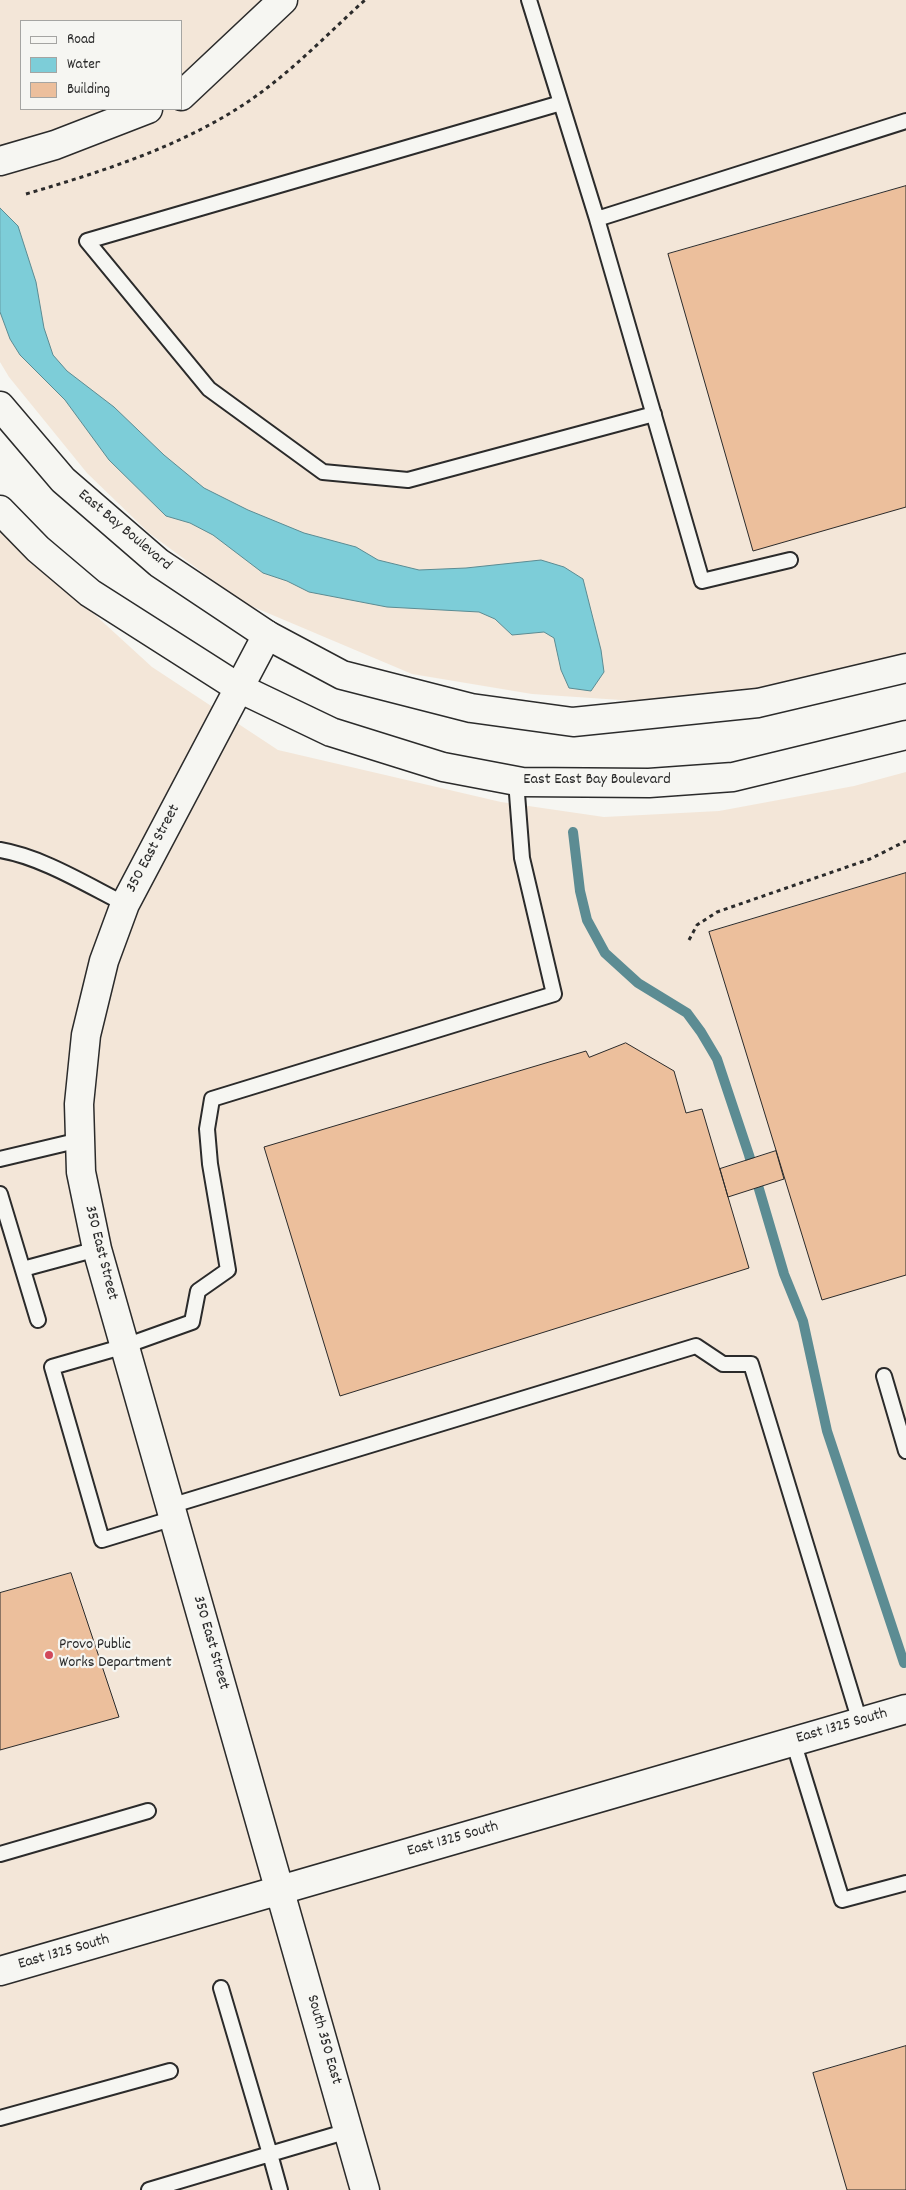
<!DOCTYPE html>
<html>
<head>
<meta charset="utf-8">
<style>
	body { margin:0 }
	#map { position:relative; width:906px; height:2190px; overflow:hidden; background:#f6f6f2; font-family:Dekko,sans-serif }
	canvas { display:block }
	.legend { position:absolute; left:20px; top:20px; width:162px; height:90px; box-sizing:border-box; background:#f6f6f2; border:1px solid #a5a5a2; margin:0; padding:6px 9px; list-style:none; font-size:15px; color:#2b2b2b }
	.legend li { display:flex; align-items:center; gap:10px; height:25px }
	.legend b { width:25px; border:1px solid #a5a5a2 }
</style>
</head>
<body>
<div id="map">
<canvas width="906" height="2190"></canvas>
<ul class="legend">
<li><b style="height:6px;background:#f6f6f2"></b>Road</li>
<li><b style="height:14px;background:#7dcdd8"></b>Water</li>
<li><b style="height:14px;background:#ecbf9c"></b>Building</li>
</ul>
</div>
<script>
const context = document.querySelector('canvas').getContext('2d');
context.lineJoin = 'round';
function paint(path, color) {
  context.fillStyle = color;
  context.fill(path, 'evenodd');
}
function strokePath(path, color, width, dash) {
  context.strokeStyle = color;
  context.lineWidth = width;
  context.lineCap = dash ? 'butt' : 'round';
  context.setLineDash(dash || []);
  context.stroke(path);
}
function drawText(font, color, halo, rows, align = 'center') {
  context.font = font + ' Dekko,sans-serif';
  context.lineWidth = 4.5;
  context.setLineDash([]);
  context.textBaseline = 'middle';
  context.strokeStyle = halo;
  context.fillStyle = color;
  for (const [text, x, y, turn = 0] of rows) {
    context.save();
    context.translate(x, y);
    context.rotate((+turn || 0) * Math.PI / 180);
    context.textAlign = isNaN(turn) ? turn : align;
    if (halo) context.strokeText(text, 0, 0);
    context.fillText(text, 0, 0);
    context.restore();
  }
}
const built = new Path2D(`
	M0,0H906V654L780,691L665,703L532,694L412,674L244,603L149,533L87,473L9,377L0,362ZM21,21H181V109H21Z
	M0,528L152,667L278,750L501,802L604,817L719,811L854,786L906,772V2190H0Z`);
const water = new Path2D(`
	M0,208L18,226L36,282L44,328L53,355L67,371L114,407L164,455L204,488L248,510L304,533L356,547L378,560L419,570L466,568L541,560L564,567L583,579L601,650L604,672L591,691L569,688L561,670L554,638L544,632L512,635L495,619L479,612L387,607L309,592L287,581L263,573L213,535L190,523L166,516L109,460L65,400L20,355L10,339L0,312Z`);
const stream = new Path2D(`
	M573,832L580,891L587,920L605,953L638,983L687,1013L701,1032L717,1059L749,1155L784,1274L803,1321L827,1431L904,1663`);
const building = new Path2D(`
	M906,186V507L753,551L668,254Z
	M906,873V1275L822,1300L709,932Z
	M626,1043L674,1071L686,1113L702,1109L749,1268L340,1396L264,1147L586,1051L589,1057Z
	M776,1151L784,1179L728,1197L720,1169Z
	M71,1573L119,1717L0,1750V1593Z
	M906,2046V2190H847L813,2073Z`);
const path = new Path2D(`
	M26,194C111,169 202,140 272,84C304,59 334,28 365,0
	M689,940L697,925L717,912L870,859L906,841`);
const lane = new Path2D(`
	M529,0L597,219L906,121
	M561,103L87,241L209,389L323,472L408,480L654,414
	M597,219L702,581L790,560
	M0,850C42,857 87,885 125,904
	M0,1159L80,1140
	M0,1194L38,1320
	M23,1269L97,1249
	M884,1376L906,1451
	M170,1506L696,1346L723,1364H751L860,1722
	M174,1518L102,1540L52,1367L125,1346L192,1322L198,1291L228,1270L210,1164L207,1129L212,1099L554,994L522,858L516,781
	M793,1741L842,1900L906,1883
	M0,1854L148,1811
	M0,2118L170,2071
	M149,2190L270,2154L221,1988
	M280,2190L270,2154L348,2131`);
const street = new Path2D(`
	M181,96L283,0
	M0,161L55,145L148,109
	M267,635L125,904L104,961L86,1035L79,1104L81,1172L97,1249L365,2190
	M0,1971L906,1709`);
const secondary = new Path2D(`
	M0,406L63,480L159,563L267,635L342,675L471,708L573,722L758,703L906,668
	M0,510L38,549L90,593L239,688L331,732L443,767L522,782L649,783L733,777L906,735`);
const markers = [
	[49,1655,5,"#d1495b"]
];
const streetNames = [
	["East Bay Boulevard",124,531,40],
	["East East Bay Boulevard",597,781],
	["350 East Street",154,849,-62],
	["350 East Street",100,1253,76],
	["350 East Street",210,1643,74],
	["East 1325 South",842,1727,-16],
	["East 1325 South",453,1840,-16],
	["East 1325 South",64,1953,-16],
	["South 350 East",323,2040,74]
];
const poiNames = [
	["Provo Public",59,1646],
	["Works Department",59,1664]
];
paint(built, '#f3e6d8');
paint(water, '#7dcdd8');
strokePath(water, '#5c8c93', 1);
strokePath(stream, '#5c8c93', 10);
paint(building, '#ecbf9c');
strokePath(building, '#2b2b2b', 1);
strokePath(lane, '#2b2b2b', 18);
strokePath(street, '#2b2b2b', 31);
strokePath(secondary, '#2b2b2b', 31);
strokePath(path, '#2b2b2b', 3, [4, 4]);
strokePath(lane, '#f6f6f2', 14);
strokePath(street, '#f6f6f2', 28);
strokePath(secondary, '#f6f6f2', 28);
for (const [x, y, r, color] of markers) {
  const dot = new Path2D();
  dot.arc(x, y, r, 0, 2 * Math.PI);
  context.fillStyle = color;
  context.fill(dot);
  strokePath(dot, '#f6f6f2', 2);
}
drawText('16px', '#2b2b2b', '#f6f6f2', streetNames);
drawText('16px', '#2b2b2b', '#f6f6f2', poiNames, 'left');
</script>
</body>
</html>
